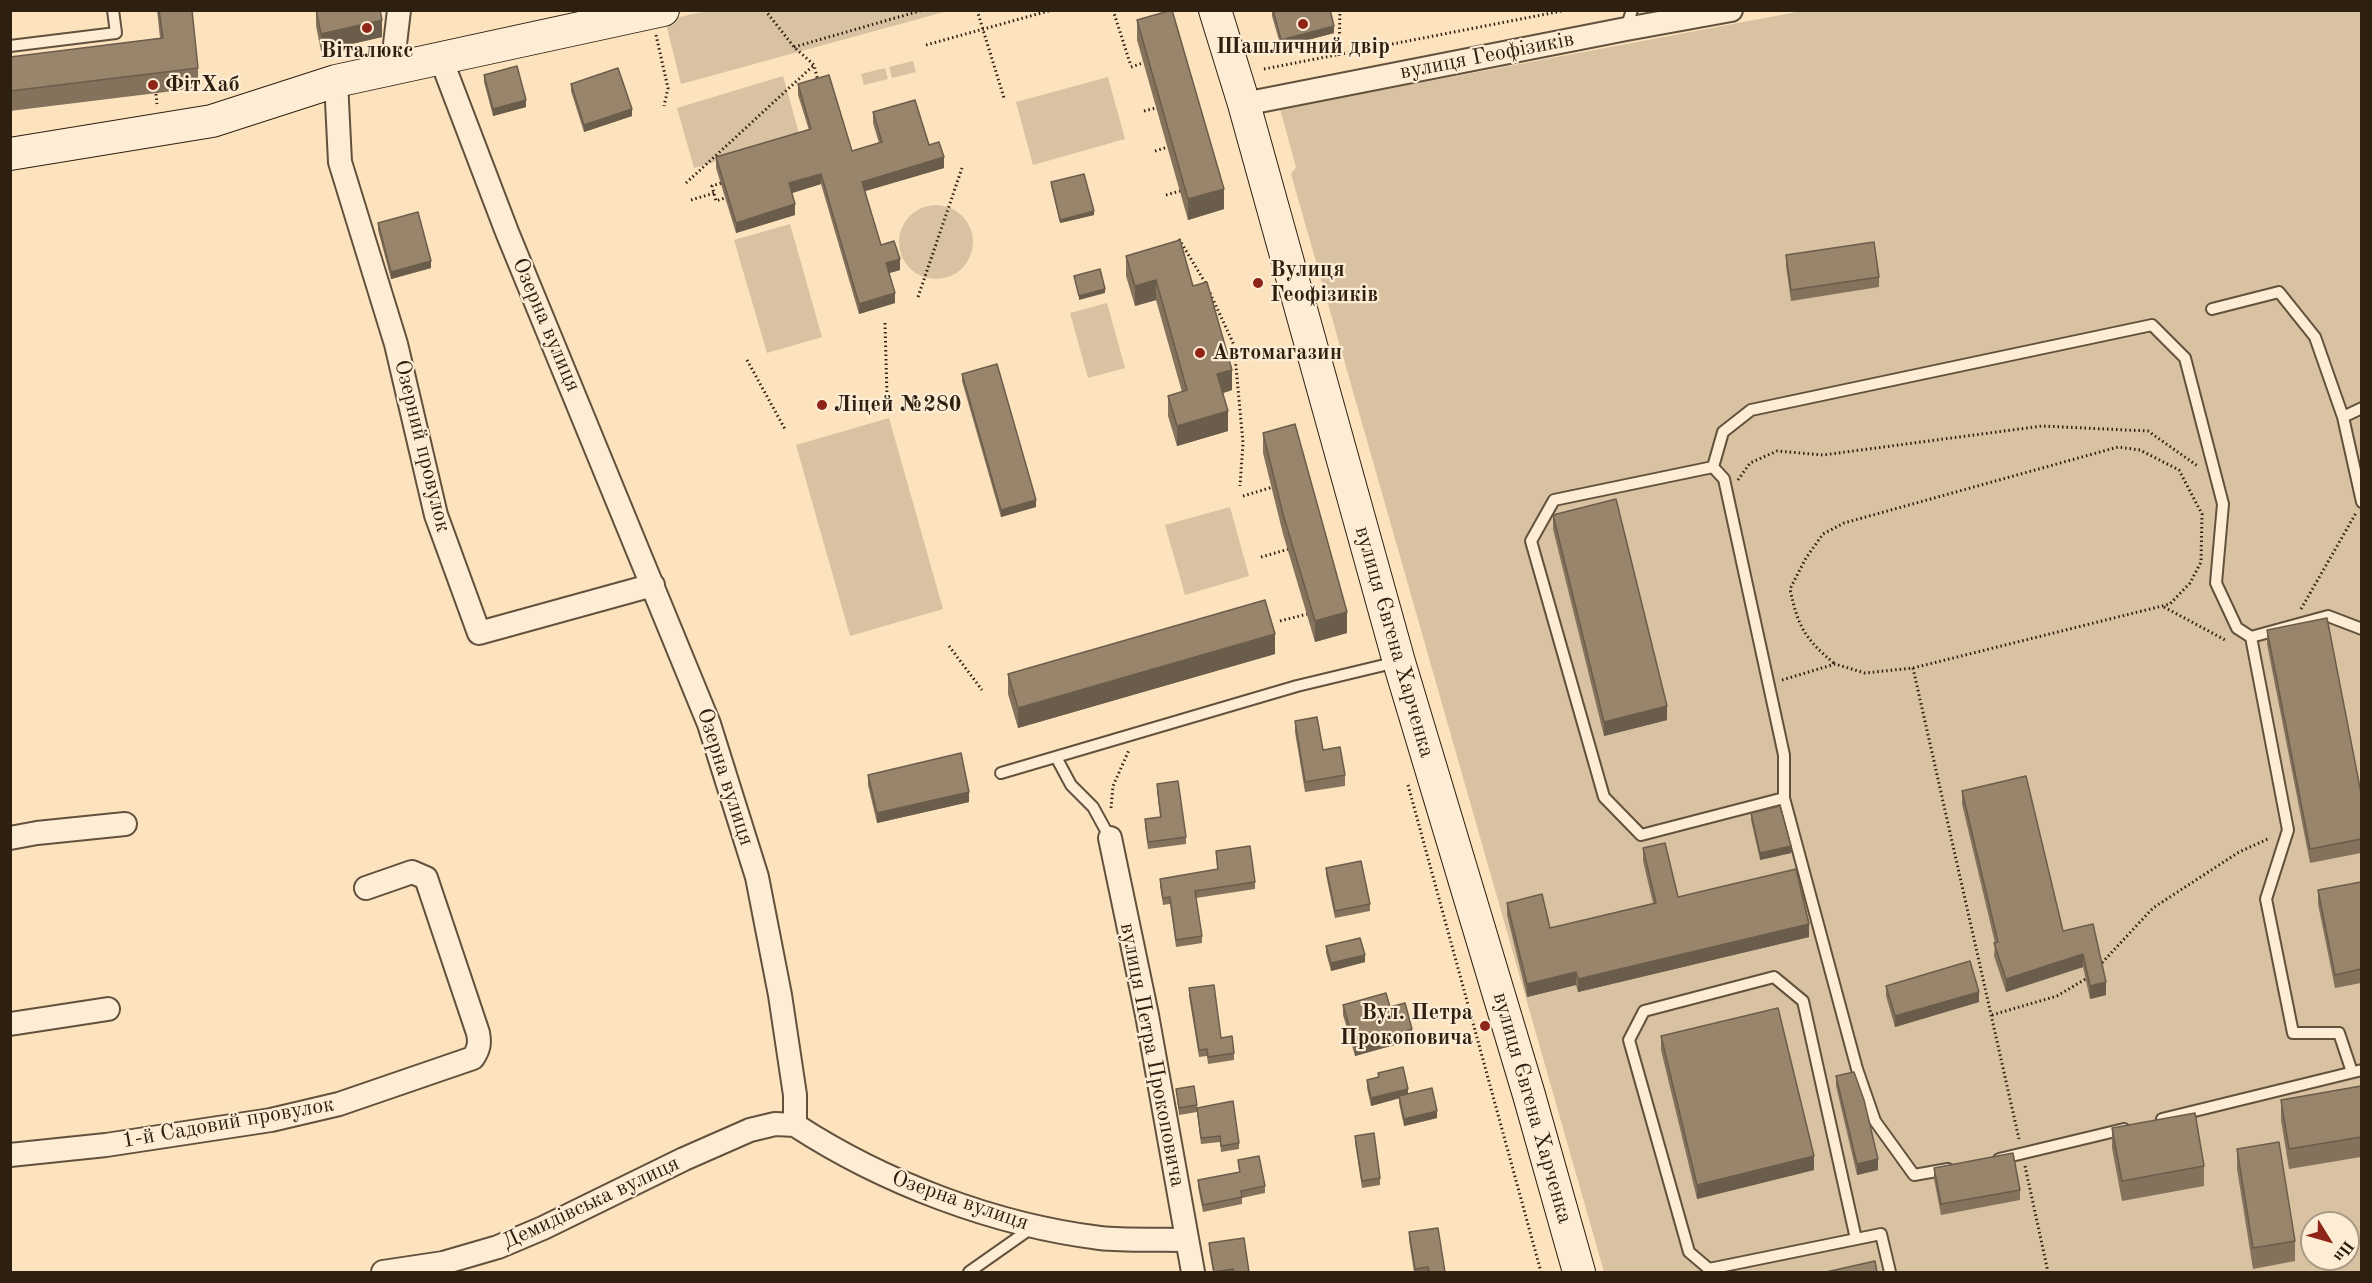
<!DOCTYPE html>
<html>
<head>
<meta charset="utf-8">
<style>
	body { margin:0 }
	#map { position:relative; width:2372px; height:1283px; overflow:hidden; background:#fce3be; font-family:"Old Standard TT",serif }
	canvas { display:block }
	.frame { position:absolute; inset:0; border:12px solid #2e2011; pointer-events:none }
	.north { position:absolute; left:2300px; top:1211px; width:60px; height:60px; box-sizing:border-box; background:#fdedd5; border:2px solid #aa9b87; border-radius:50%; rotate:127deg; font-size:16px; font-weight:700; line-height:24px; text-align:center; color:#2e2011 }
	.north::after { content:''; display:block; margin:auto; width:21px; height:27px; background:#8f2418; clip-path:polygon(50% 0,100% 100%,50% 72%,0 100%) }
</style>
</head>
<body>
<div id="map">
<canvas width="2372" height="1283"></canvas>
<div class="frame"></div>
<div class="north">Пн</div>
</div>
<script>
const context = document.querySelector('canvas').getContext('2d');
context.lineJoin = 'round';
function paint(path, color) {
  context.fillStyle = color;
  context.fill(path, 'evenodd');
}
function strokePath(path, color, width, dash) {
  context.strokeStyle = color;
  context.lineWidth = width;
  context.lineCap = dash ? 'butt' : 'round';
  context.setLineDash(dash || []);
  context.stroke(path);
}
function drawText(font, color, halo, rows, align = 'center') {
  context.font = font + ' "Old Standard TT",serif';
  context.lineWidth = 4.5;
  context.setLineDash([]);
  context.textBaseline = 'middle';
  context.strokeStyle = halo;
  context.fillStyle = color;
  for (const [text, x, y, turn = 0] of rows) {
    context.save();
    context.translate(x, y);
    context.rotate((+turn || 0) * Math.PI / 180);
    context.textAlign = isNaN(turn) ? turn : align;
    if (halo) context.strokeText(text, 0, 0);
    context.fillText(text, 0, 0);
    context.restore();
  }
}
const green = new Path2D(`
	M712,10L948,11L681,84L665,20Z
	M1802,11H2361V1272H1604L1291,174L1296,167L1280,109ZM2312,1223H2348V1259H2312Z
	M913,61L916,72L892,78L889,67Z
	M885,68L888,79L864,85L861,74Z
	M783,76L800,137L694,168L677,108Z
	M1108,77L1125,139L1033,165L1016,102Z
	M899 242a37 37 0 1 1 74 0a37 37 0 1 1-74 0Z
	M790,224L822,337L767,353L734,240Z
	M1107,303L1125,368L1088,378L1070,313Z
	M889,418L943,609L850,636L796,445Z
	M1230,507L1249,576L1185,595L1165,525Z`);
const path = new Path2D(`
	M765,10L794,47L814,65L818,81
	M977,10L1004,98
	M1113,10L1130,63
	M656,35L668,88L664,106
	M926,45L1052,10
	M794,47L923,10
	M1339,56L1340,10
	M1131,67L1143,63
	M1264,69L1567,10
	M156,94L157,104
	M1144,111L1156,108
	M1155,151L1168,147
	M686,183L814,65
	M721,183L712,186L716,201L725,198
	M1166,195L1180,191
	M691,200L714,193
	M1179,239L1206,284
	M1210,293L1234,345L1243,443L1240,486
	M918,297L962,168
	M885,323L887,396
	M747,360L786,431
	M1738,480L1750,463L1777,451L1823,455L2042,426L2148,431L2199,467
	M1243,496L1273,487
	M1261,557L1289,549
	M2164,607L2227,641
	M2301,609L2356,513
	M1280,621L1307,614
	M949,646L982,690
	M1913,668L2019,1139
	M1782,680L1835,664L1865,673L1913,668L2170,604L2190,583L2201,562L2202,514L2179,470L2140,450L2118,447L1844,523L1823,534L1806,558L1790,589C1798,627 1805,639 1835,664
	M1408,785L1541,1272
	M1111,808L1113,786L1129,750
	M2099,966L2153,908L2239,852L2270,838
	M1992,1015L2057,996L2089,977
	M2025,1166L2048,1272`);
const lane = new Path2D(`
	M1626,28L1632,10
	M10,46L116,33L113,10
	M2212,309L2279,292L2315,337L2343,417L2362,502
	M2343,417L2362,408
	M1713,467L1724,479L1784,755V798
	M2251,637L2328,616L2362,629
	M1056,757L1071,785L1093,807L1110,838
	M1001,773L1297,686L1397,662
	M2162,1119L2362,1070
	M1999,1159L2124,1129
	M1948,1169L1914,1175L1875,1121L1857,1069L1784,798L1641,835L1604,797L1531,541L1554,500L1713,467L1723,432L1751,410L2152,325L2185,358L2223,504L2216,583L2237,628L2251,637L2288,830L2266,899L2293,1033H2339L2352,1072
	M1856,1239L1803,1001L1774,977L1644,1011L1629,1040L1689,1252L1709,1269L1881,1234L1890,1272
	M969,1272L1033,1227`);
const street = new Path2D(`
	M441,59L507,232L709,724L757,877L780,995L795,1095V1125C884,1183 995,1225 1100,1238C1129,1241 1158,1239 1187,1240
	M392,70L399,10
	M336,81L340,162L396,344L436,515L479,633L653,585
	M1244,104L1626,29L1731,10
	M10,838L37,833L125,824
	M1110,838L1147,1015L1193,1272
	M10,1024L108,1009
	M10,1155L106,1145L271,1120L339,1104L473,1058C479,1049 480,1043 478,1033L426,878L412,872L366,888
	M383,1272L443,1263L498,1247L543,1228L684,1159L750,1130L775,1124L795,1125`);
const secondary = new Path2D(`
	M1215,10L1244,104L1399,662L1529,1095L1579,1272
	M10,154L212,121L336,81L663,10`);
const wall = new Path2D(`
	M157,10H192L198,68V88L10,111V57L160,38Z
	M316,10L382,37L321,51L316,26Z
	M1272,10L1334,33L1281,47L1272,16Z
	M1137,20L1224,209L1188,220L1137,40Z
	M484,75L526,107L493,116L484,82Z
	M571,84L632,116L584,132L571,91Z
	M798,84L852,151L879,143L873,123V112L929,145L944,168L865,191L881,245L900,270L889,273L895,303L859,314L821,184L792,193L795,215L736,233L716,168V157L809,130L798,95Z
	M1051,182L1094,215L1060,223L1051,185Z
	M378,223L431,268L391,279L378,230Z
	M1786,255L1879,277V287L1791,301L1786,266Z
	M1126,256L1193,286L1232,390L1223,393L1228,431L1177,446L1168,416V396L1182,392L1156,300L1135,306L1126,276Z
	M962,374L1036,507L1001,517L962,381Z
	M1263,433L1347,633L1315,642L1283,534L1263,453Z
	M1553,515L1667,720L1604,736L1553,529Z
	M2267,630L2361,793V853L2310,863L2267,644Z
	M1275,654L1018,728L1008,694V674Z
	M1295,721L1323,750L1345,775V786L1305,792L1295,732Z
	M868,775L969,802L877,823L868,785Z
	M1157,784L1186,837V844L1148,849L1145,826V819L1160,817L1157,791Z
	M1962,791L2063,931L2093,924L2106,995L2090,999L2083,967L2006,992L1994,956L1995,943L1962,804Z
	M1751,813L1791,853L1760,860L1751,820Z
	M1643,848L1678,897L1809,937L1578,992L1576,985L1527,997L1507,915V903L1550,928L1653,903L1643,861Z
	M1216,851L1255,882V889L1196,898L1202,936V943L1176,947L1170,904L1163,905L1160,886V879L1217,869Z
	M1326,868L1370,904V911L1335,918L1326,875Z
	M2361,882V983L2335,988L2318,904V890Z
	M1326,946L1365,962L1331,971L1326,953Z
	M1886,986L1979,1002L1895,1027L1886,996Z
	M1189,988L1221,1038L1234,1053V1060L1208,1064L1207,1056L1199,1057L1189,996Z
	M1343,1005L1390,1007L1412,1040L1355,1056L1343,1015Z
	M1661,1036L1814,1170L1697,1199L1661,1050Z
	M1378,1073L1408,1094L1437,1118L1404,1126L1399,1103V1098L1371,1106L1367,1088V1080L1378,1078Z
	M1836,1076L1878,1170L1857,1175L1836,1086Z
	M2361,1086V1157L2289,1169L2281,1120V1100Z
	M1176,1089L1197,1105V1108L1239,1143V1149L1221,1152L1220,1142L1201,1144L1197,1112L1179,1115Z
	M2112,1128L2204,1166V1186L2122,1201L2112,1148Z
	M1355,1136L1380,1178V1185L1362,1188L1355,1143Z
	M2237,1149L2295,1241V1261L2253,1269L2237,1169Z
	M1238,1160L1265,1186V1193L1242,1198V1204L1203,1212L1198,1187V1180L1239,1172Z
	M1934,1168L2020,1190V1200L1941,1215L1934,1179Z
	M1409,1232L1445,1272H1414L1409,1240Z
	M1209,1243L1249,1272H1213L1209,1250Z`);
const shadedWall = new Path2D(`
	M382,20V37L321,51V34Z
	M1334,26V33L1281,47V40Z
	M526,100V107L493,116V109Z
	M632,109V116L584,132V125Z
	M944,157V168L862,192V182Z
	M821,174V184L789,194V183Z
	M1224,189V209L1188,220V199Z
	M795,204V215L736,233V223Z
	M1094,211V215L1060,223V220Z
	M900,259V270L886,274V263Z
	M431,261V268L391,279V272Z
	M1156,280V300L1135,306V286Z
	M1105,289V293L1079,300V296Z
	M895,293V303L859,314V304Z
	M1232,370V390L1217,395V374Z
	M1228,411V431L1177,446V426Z
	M1036,500V507L1001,517V510Z
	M1347,612V633L1315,642V621Z
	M1275,634V654L1018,728V708Z
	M1667,706V720L1604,736V722Z
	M969,792V802L877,823V813Z
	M1791,846V853L1760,860V853Z
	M1809,924V937L1578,992V979Z
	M2083,954V967L2006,992V979Z
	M1365,955V962L1331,971V963Z
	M1576,972V985L1527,997V984Z
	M2106,982V995L2090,999V986Z
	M1979,992V1002L1895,1027V1016Z
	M1412,1029V1040L1355,1056V1046Z
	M1408,1089V1096L1371,1106V1098Z
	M1437,1111V1118L1404,1126V1119Z
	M1814,1156V1170L1697,1199V1185Z
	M1878,1159V1170L1857,1175V1164Z`);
const building = new Path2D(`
	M159,10H192L198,68L10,91V57L163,38Z
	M316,10H380L382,20L321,34Z
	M1172,10L1224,189L1188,199L1137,20Z
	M1273,10H1330L1334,26L1281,40Z
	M517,66L526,100L493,109L484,75Z
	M618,68L632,109L584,125L571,84Z
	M829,75L852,151L882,142L873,112L915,100L929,145L939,142L944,157L862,182L881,245L894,241L900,259L886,263L895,293L859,304L821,174L789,183L795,204L736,223L716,157L811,129L798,84Z
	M1084,174L1094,211L1060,220L1051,182Z
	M418,212L431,261L391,272L378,223Z
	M1180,240L1193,286L1207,282L1232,370L1217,374L1228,411L1177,426L1168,396L1187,390L1156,280L1135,286L1126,256Z
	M1874,242L1879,277L1791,290L1786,255Z
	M1100,269L1105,289L1079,296L1074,276Z
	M997,364L1036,500L1001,510L962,374Z
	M1295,424L1347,612L1315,621L1283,514L1263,433Z
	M1616,499L1667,706L1604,722L1553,515Z
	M1265,600L1275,634L1018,708L1008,674Z
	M2327,618L2361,793V839L2310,849L2267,630Z
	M1317,717L1323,750L1340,747L1345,775L1305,782L1295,721Z
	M961,753L969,792L877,813L868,775Z
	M2026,776L2063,931L2093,924L2106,982L2090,986L2083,954L2006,979L1994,943L1998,942L1962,791Z
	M1178,781L1186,837L1148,842L1145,819L1161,817L1157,784Z
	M1780,806L1791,846L1760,853L1751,813Z
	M1665,843L1678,897L1796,869L1809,924L1578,979L1576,972L1527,984L1507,903L1542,894L1550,928L1656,903L1643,848Z
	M1250,846L1255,882L1195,891L1202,936L1176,940L1170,897L1163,898L1160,879L1218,869L1216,851Z
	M1361,861L1370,904L1335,911L1326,868Z
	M2361,882V969L2335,975L2318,890Z
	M1360,938L1365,955L1331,963L1326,946Z
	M1970,961L1979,992L1895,1016L1886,986Z
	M1214,985L1221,1038L1232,1036L1234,1053L1208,1057L1207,1049L1199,1050L1189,988Z
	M1386,993L1390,1007L1405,1003L1412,1029L1355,1046L1343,1005Z
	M1778,1008L1814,1156L1697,1185L1661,1036Z
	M1403,1067L1408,1089L1371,1098L1367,1080L1379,1077L1378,1073Z
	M1854,1072L1864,1100L1878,1159L1857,1164L1836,1076Z
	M1194,1086L1197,1105L1179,1108L1176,1089Z
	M2361,1086V1137L2289,1149L2281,1100Z
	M1432,1088L1437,1111L1404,1119L1399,1096Z
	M1233,1101L1239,1143L1221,1146L1220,1136L1201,1138L1197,1108Z
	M2195,1113L2204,1166L2122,1181L2112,1128Z
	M1374,1133L1380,1178L1362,1181L1355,1136Z
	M2279,1142L2295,1241L2253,1248L2237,1149Z
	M2013,1153L2020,1190L1941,1204L1934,1168Z
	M1259,1156L1265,1186L1241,1191L1242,1197L1203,1205L1198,1180L1240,1172L1238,1160Z
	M1438,1228L1445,1272H1429L1428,1267L1415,1269L1409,1232Z
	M1244,1238L1249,1272H1234L1233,1269L1214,1272L1209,1243Z
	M1875,1261L1877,1272H1826Z`);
const markers = [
	[1303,24,6,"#8f2418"],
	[367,28,6,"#8f2418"],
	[153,85,6,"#8f2418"],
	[1258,283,6,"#8f2418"],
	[1200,353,6,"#8f2418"],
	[822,405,6,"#8f2418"],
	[1485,1026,6,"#8f2418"]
];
const poiNames = [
	["Шашличний двір",1303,47,"center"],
	["Віталюкс",367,51,"center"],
	["ФітХаб",165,85],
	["Вулиця",1270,270],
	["Геофізиків",1270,295],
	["Автомагазин",1212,353],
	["Ліцей №280",834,405],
	["Вул. Петра",1473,1013,"right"],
	["Прокоповича",1473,1038,"right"]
];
const streetNames = [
	["вулиця Геофізиків",1487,56,-11],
	["Озерна вулиця",546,325,67],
	["Озерний провулок",422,446,76],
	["вулиця Євгена Харченка",1394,642,74],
	["Озерна вулиця",725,777,72],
	["вулиця Петра Прокоповича",1152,1055,79],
	["вулиця Євгена Харченка",1532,1108,74],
	["1-й Садовий провулок",228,1123,-10],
	["Озерна вулиця",960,1201,19],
	["Демидівська вулиця",591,1203,-25]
];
paint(green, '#d9c2a1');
strokePath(lane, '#62513c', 14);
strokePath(street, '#62513c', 26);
strokePath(secondary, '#2e2011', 34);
strokePath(path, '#2e2011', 3, [1.5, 3]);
strokePath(lane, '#fdedd5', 10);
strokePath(street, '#fdedd5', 22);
strokePath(secondary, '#fdedd5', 32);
paint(wall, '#84725c');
paint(shadedWall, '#6b5d4b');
paint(building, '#99856b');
strokePath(building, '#6b5d4b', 1.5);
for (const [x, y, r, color] of markers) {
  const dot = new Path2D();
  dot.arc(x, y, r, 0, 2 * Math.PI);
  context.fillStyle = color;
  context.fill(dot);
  strokePath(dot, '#fdedd5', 2);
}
drawText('bold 22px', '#2e2011', '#fdedd5', poiNames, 'left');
drawText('22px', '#2e2011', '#fdedd5', streetNames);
</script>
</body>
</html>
